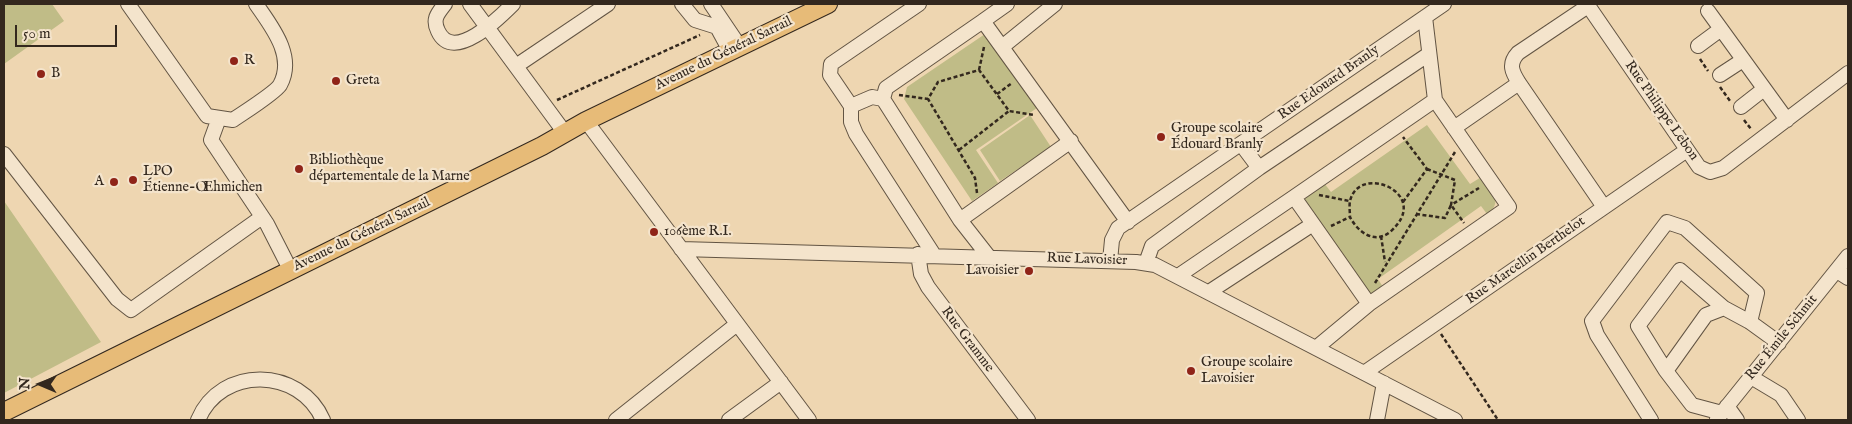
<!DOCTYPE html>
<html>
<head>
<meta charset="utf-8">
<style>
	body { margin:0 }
	#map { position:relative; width:1852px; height:424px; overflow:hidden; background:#eed6b1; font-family:"IM FELL English",serif }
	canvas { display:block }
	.frame { position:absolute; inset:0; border:5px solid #33281e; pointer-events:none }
	.north { position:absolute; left:15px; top:359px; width:50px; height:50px; -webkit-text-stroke:4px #f4e4cc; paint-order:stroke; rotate:271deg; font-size:14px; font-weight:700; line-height:20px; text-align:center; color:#33281e }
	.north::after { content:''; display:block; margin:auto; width:18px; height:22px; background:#33281e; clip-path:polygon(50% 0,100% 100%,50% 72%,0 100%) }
	.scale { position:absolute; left:15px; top:25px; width:102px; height:22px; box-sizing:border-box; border:2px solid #33281e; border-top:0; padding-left:6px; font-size:15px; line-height:18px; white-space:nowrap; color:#33281e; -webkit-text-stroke:4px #f4e4cc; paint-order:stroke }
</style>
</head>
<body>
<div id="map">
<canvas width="1852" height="424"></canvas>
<div class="frame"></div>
<div class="north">N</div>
<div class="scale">50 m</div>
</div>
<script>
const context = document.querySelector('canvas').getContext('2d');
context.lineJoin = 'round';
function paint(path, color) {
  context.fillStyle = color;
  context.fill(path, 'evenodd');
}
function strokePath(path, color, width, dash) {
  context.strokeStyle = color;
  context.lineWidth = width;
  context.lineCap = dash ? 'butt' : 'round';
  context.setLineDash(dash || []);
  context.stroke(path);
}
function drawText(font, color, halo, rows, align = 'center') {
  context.font = font + ' "IM FELL English",serif';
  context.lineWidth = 4.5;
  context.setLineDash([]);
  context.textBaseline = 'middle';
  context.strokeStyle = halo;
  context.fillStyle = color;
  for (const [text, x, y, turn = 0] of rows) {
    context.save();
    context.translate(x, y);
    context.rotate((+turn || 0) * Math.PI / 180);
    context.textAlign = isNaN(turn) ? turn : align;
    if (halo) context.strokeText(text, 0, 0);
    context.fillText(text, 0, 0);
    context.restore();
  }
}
const green = new Path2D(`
	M4,4H52L64,21L4,64Z
	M985,34L1037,108L976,150L998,183L972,201L904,99L907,87Z
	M1030,115L1051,147L1000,181L980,150Z
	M1427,125L1470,184L1483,176C1492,188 1504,203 1487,214L1481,206L1378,279L1383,287L1369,296L1305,202L1306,195L1324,183L1331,192Z
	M4,201L101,342L4,393Z`);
const path = new Path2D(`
	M1700,59L1708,71
	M979,70L984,47
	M1720,87L1730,101
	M997,94L1012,83
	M899,95L928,99
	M557,100L700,35
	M1744,120L1751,129
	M959,150L1009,111
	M1427,169L1455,180L1451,205L1479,188
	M977,193L975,178L928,99L938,82L979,70L1009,111L1034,115
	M1319,195L1349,201
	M1403,202L1427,169L1403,137
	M1416,214L1445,218L1451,205L1464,223
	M1331,226L1350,217C1357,231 1374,245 1390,232C1434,194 1359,162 1350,201C1349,206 1350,212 1350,217
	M1381,236L1385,262
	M1375,283L1455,152
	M1441,334L1498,420`);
const minor = new Path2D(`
	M128,4L207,116L233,120C243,113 275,93 280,85C296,56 271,26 256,4
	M445,4C438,13 432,19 438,31C453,64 499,18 513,4
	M470,4L565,133
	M682,4L695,20L717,27L730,51
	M711,4L740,47
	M1587,4L1699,167L1710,172L1723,168L1848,73
	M1588,6L1518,53C1508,64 1512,72 1519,83L1604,207
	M1708,11L1787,120
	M983,21L1007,4
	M1698,46L1721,29
	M1002,47L1055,4
	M516,66L608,4
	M1720,75L1743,60
	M883,99L886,88L983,21L1128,222
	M851,106L830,75L831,64L919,4
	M1741,107L1764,89
	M219,118L211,140L267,224L291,271
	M586,121L809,420
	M1454,128L1519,83
	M4,154L117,299L131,310L262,217
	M1259,168L1429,54
	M1294,197L1435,100
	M960,220L1071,141
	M1313,224L1369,304
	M681,249L1136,262L1155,265L1455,420
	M918,254L921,274L928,287L1028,420
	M934,255L856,134L851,122V106L872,97L883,99L960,220L989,257
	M1110,261L1112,240L1118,228L1444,4
	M1146,263L1152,246L1259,168L1241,144
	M1837,271L1848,278
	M1178,276L1294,197L1313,224L1209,292
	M1316,348L1369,304L1509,207L1435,100L1425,17
	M1666,371L1638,326L1680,270L1724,308
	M1364,373L1687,150
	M1751,377L1781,395L1798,420
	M1727,406L1737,420
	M1722,413L1692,405L1666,371L1706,315L1724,308L1750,322L1779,343
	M1717,419L1848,256
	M198,420C221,365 300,367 323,420
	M616,420L737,324
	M729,420L781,382
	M1377,420L1384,383
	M1651,420L1597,335L1592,321L1667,222L1685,228L1757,293L1750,322`);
const major = new Path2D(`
	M4,412L542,146L586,121L828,4`);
const markers = [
	[234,61,5,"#8f2418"],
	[41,74,5,"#8f2418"],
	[336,81,5,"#8f2418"],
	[1161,137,5,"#8f2418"],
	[299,169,5,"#8f2418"],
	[133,180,5,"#8f2418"],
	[114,182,5,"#8f2418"],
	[654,232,5,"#8f2418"],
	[1029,271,5,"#8f2418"],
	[1191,371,5,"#8f2418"]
];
const streetNames = [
	["Avenue du Général Sarrail",724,54,-26],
	["Rue Edouard Branly",1329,83,-35],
	["Rue Philippe Lebon",1661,111,55],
	["Avenue du Général Sarrail",362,235,-26],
	["Rue Lavoisier",1087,260,2],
	["Rue Marcellin Berthelot",1526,261,-35],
	["Rue Émile Schmit",1782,338,-51],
	["Rue Gramme",967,340,53]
];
const poiNames = [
	["R",244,61],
	["B",51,74],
	["Greta",346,81],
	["Groupe scolaire",1171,129],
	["Édouard Branly",1171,145],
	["Bibliothèque",309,161],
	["départementale de la Marne",309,177],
	["LPO",143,172],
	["Étienne-Œhmichen",143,188],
	["A",104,182,"right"],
	["106ème R.I.",664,232],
	["Lavoisier",1019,271,"right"],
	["Groupe scolaire",1201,363],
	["Lavoisier",1201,379]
];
paint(green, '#c0bc87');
strokePath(minor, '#625443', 16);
strokePath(major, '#33281e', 20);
strokePath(path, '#33281e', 2.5, [4, 2.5]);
strokePath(minor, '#f4e4cc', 14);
strokePath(major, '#e7bb78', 18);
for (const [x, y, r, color] of markers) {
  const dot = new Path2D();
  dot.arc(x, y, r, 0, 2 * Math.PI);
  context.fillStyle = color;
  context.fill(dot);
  strokePath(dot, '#f4e4cc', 2);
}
drawText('14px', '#33281e', '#f4e4cc', streetNames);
drawText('14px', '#33281e', '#f4e4cc', poiNames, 'left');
</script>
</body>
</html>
